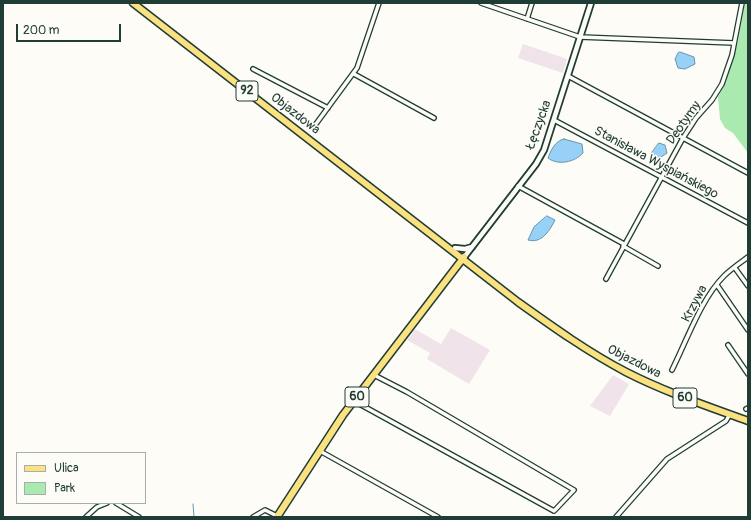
<!DOCTYPE html>
<html>
<head>
<meta charset="utf-8">
<style>
	body { margin:0 }
	#map { position:relative; width:751px; height:520px; overflow:hidden; background:#fdfcf7; font-family:Pangolin,sans-serif }
	canvas { display:block }
	.frame { position:absolute; inset:0; border:4px solid #1f3d34; pointer-events:none }
	.legend { position:absolute; left:16px; top:452px; width:130px; height:52px; box-sizing:border-box; background:#fdfcf7; border:1px solid #a4b0a9; margin:0; padding:5px 7px; list-style:none; font-size:12px; color:#1f3d34 }
	.legend li { display:flex; align-items:center; gap:8px; height:20px }
	.legend b { width:20px; border:1px solid #a4b0a9 }
	.scale { position:absolute; left:16px; top:24px; width:105px; height:18px; box-sizing:border-box; border:2px solid #1f3d34; border-top:0; padding-left:5px; font-size:12px; line-height:14px; white-space:nowrap; color:#1f3d34; -webkit-text-stroke:3px #fdfcf7; paint-order:stroke }
</style>
</head>
<body>
<div id="map">
<canvas width="751" height="520"></canvas>
<div class="frame"></div>
<ul class="legend">
<li><b style="height:5px;background:#fbe180"></b>Ulica</li>
<li><b style="height:11px;background:#aaeab1"></b>Park</li>
</ul>
<div class="scale">200 m</div>
</div>
<script>
const context = document.querySelector('canvas').getContext('2d');
context.lineJoin = 'round';
function paint(path, color) {
  context.fillStyle = color;
  context.fill(path, 'evenodd');
}
function strokePath(path, color, width, dash) {
  context.strokeStyle = color;
  context.lineWidth = width;
  context.lineCap = dash ? 'butt' : 'round';
  context.setLineDash(dash || []);
  context.stroke(path);
}
function drawText(font, color, halo, rows, align = 'center') {
  context.font = font + ' Pangolin,sans-serif';
  context.lineWidth = 3;
  context.setLineDash([]);
  context.textBaseline = 'middle';
  context.strokeStyle = halo;
  context.fillStyle = color;
  for (const [text, x, y, turn = 0] of rows) {
    context.save();
    context.translate(x, y);
    context.rotate((+turn || 0) * Math.PI / 180);
    context.textAlign = isNaN(turn) ? turn : align;
    if (halo) context.strokeText(text, 0, 0);
    context.fillText(text, 0, 0);
    context.restore();
  }
}
const built = new Path2D(`
	M523,44L567,59L563,73L518,58Z
	M451,328L490,350L469,384L427,359L430,353L407,340L415,329L441,344Z
	M613,375L629,384L610,416L590,406Z`);
const green = new Path2D(`
	M745,3H748V153L733,133L725,128L720,119L718,97L726,82L738,41Z`);
const water = new Path2D(`
	M680,52L694,57L695,64L685,69L678,68L675,59L678,53Z
	M564,139L582,144L583,153C575,162 558,166 548,158C551,150 555,141 564,139Z
	M659,143L665,145L667,153L658,159H654L651,154Z
	M547,216L555,220C550,230 542,244 528,240L534,227Z`);
const stream = new Path2D(`
	M193,504L194,517`);
const minor = new Path2D(`
	M481,3L580,37L734,43
	M527,19L532,3
	M253,69L328,108
	M354,74L434,118
	M568,76L748,173
	M554,120L748,223
	M313,128L357,68L379,3
	M518,186L624,244
	M623,246L658,266
	M735,268L748,286
	M606,279L683,138L696,118L712,100L722,84L732,55L742,3
	M717,285L748,330
	M728,345L748,374
	M672,370C687,340 701,299 724,276C731,269 740,263 748,257
	M354,401L554,511L574,490L407,392L374,375
	M746,409L748,408
	M320,451L438,517
	M116,503L139,517
	M86,517L97,507L107,503
	M253,517L265,510L277,516
	M616,517L667,459L726,421L730,414`);
const tertiary = new Path2D(`
	M455,248L465,249L472,247
	M465,256L536,164L544,150L591,3`);
const primary = new Path2D(`
	M133,3L518,302C553,327 588,352 626,372C665,392 707,406 748,421
	M277,517L343,415L464,257`);
const shields = [
	[247,91,22],
	[357,397,24],
	[685,398,24]
];
const shieldNames = [
	["92",247,91],
	["60",357,397],
	["60",685,398]
];
const streetNames = [
	["Objazdowa",295,114,38],
	["Deotymy",684,123,-55],
	["Łęczycka",539,125,-70],
	["Stanisława Wyspiańskiego",656,163,28],
	["Krzywa",695,304,-62],
	["Objazdowa",634,362,27]
];
paint(built, '#f1e3ea');
paint(green, '#aaeab1');
paint(water, '#97d1f7');
strokePath(water, '#6796a9', 1);
strokePath(stream, '#6796a9', 1);
strokePath(minor, '#1f3d34', 6);
strokePath(tertiary, '#1f3d34', 8);
strokePath(primary, '#1f3d34', 9);
strokePath(minor, '#fdfcf7', 3.5);
strokePath(tertiary, '#fdfcf7', 4.5);
strokePath(primary, '#fbe180', 6);
for (const [x, y, w] of shields) {
  const box = new Path2D();
  box.roundRect(x - w / 2, y - 10, w, 20, 3);
  context.fillStyle = '#fdfcf7';
  context.fill(box);
  strokePath(box, '#1f3d34', 1);
}
drawText('bold 12px', '#1f3d34', null, shieldNames);
drawText('13px', '#1f3d34', '#fdfcf7', streetNames);
</script>
</body>
</html>
